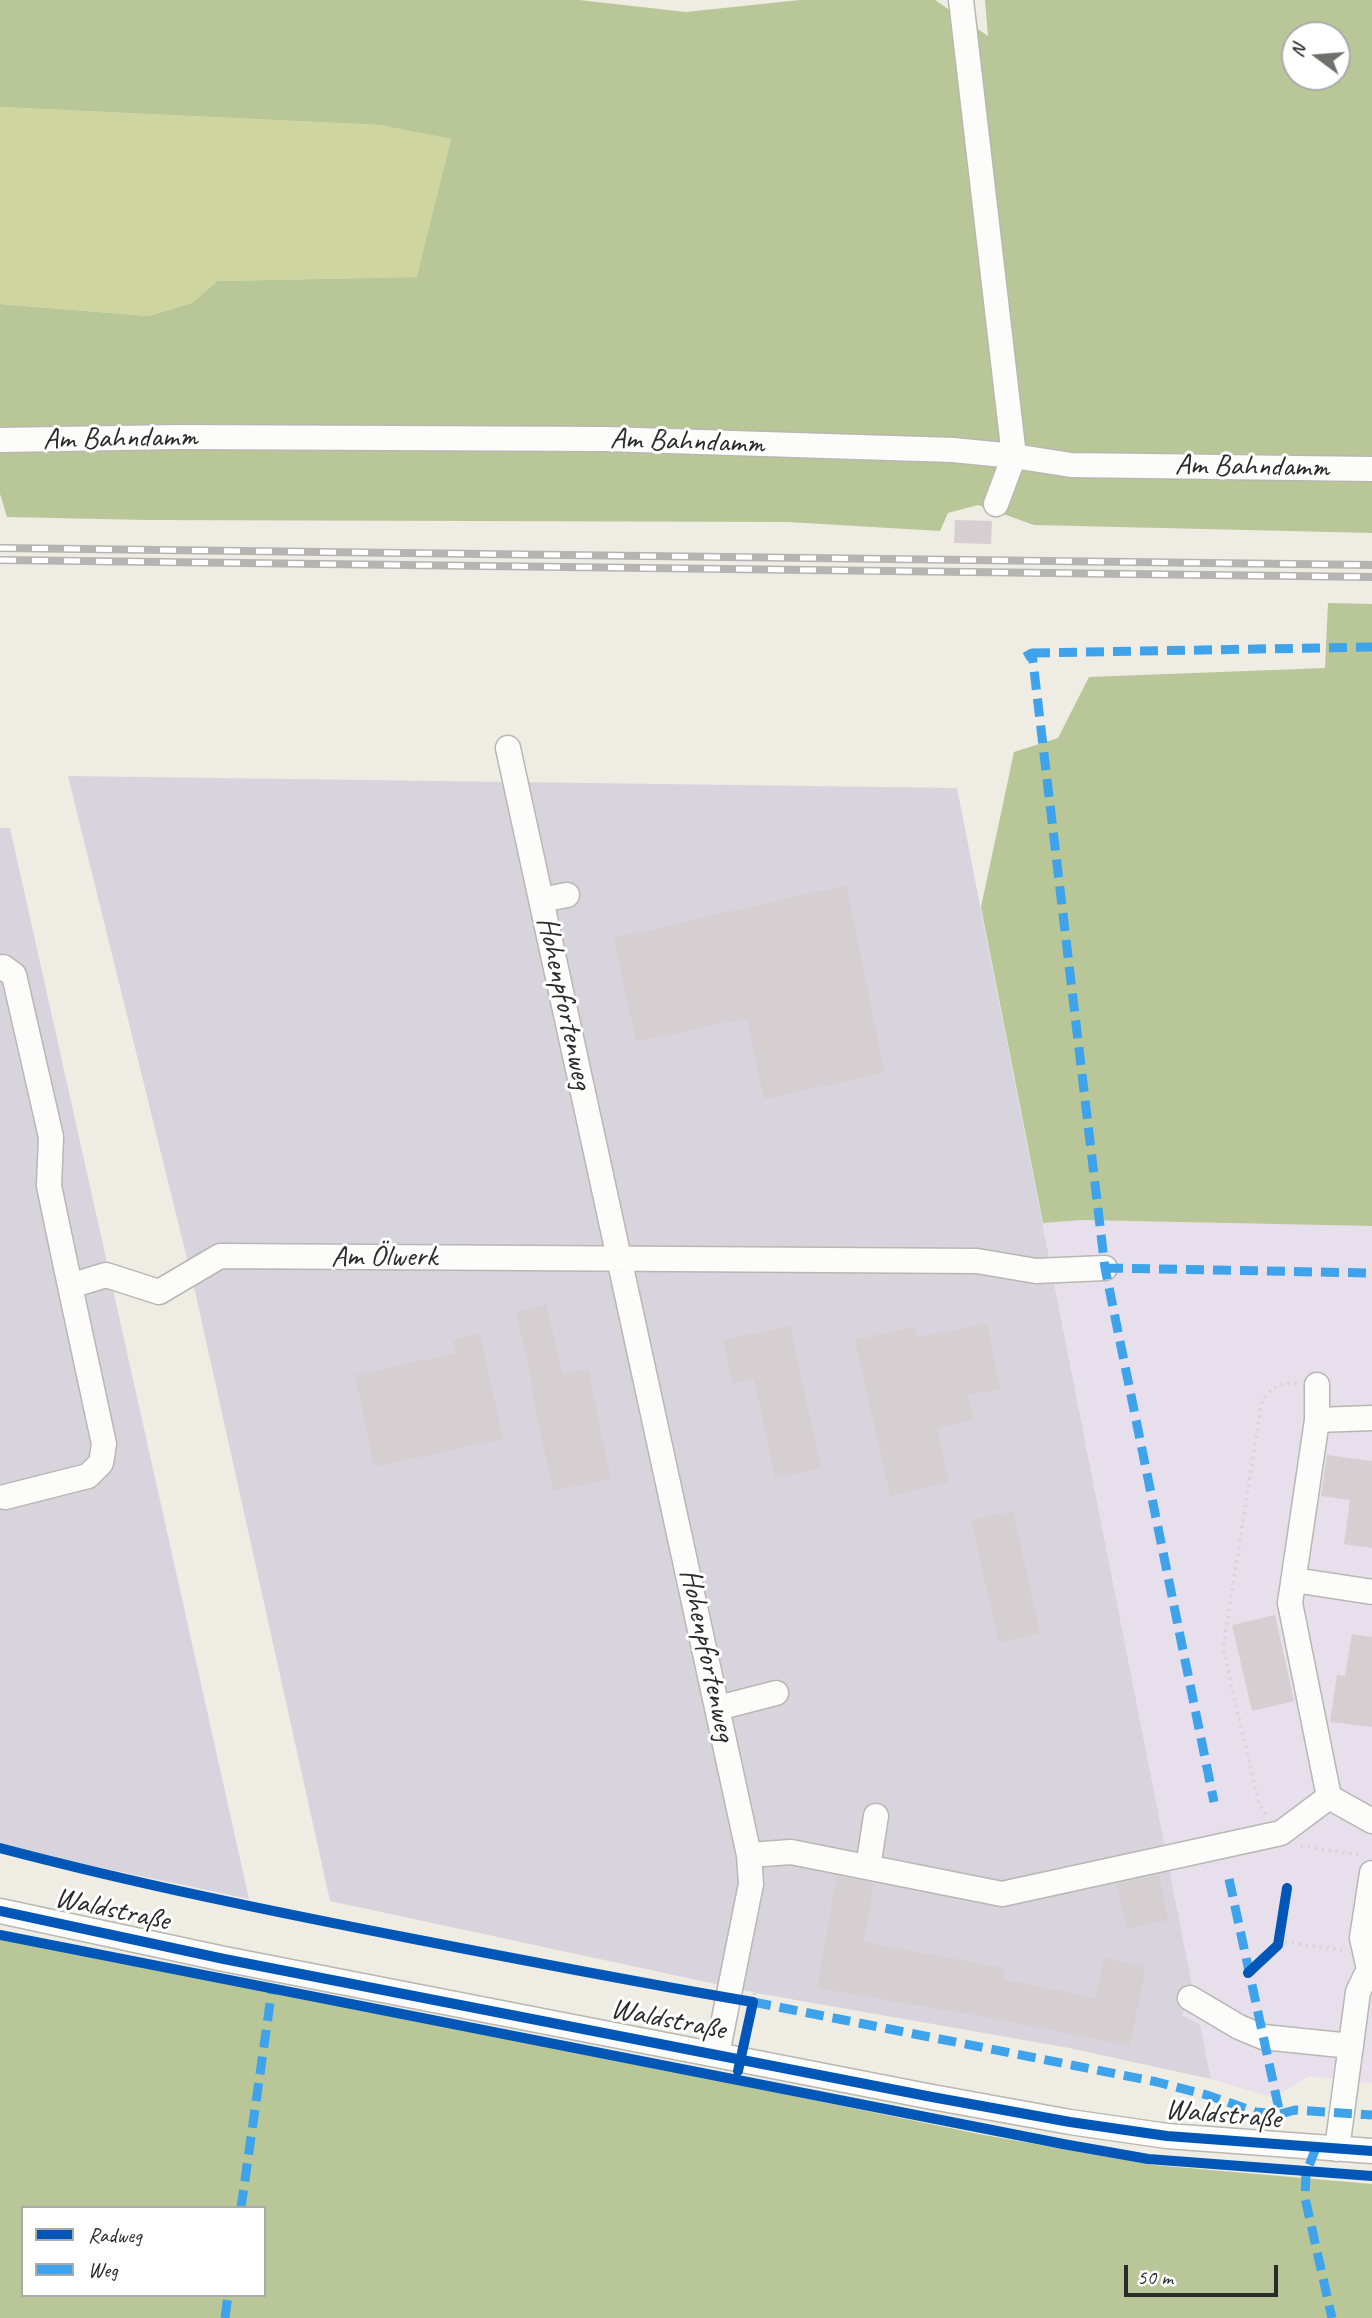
<!DOCTYPE html>
<html>
<head>
<meta charset="utf-8">
<style>
	body { margin:0 }
	#map { position:relative; width:1372px; height:2318px; overflow:hidden; background:#eeece3; font-family:Caveat,sans-serif }
	canvas { display:block }
	.legend { position:absolute; left:21px; top:2206px; width:245px; height:91px; box-sizing:border-box; background:#fff; border:2px solid #aaa; margin:0; padding:9px 12px; list-style:none; font-size:21px; color:#2b2b2b }
	.legend li { display:flex; align-items:center; gap:14px; height:35px }
	.legend b { width:35px; border:2px solid #aaa }
	.north { position:absolute; left:1281px; top:21px; width:70px; height:70px; box-sizing:border-box; background:#fff; border:2px solid #aaa; border-radius:50%; rotate:286deg; font-size:19px; font-weight:700; line-height:28px; text-align:center; color:#2b2b2b }
	.north::after { content:''; display:block; margin:auto; width:24px; height:32px; background:#6f6f6b; clip-path:polygon(50% 0,100% 100%,50% 72%,0 100%) }
	.scale { position:absolute; left:1124px; top:2265px; width:154px; height:32px; box-sizing:border-box; border:4px solid #2b2b2b; border-top:0; padding-left:9px; font-size:21px; line-height:24px; white-space:nowrap; color:#2b2b2b; -webkit-text-stroke:5px #fff; paint-order:stroke }
</style>
</head>
<body>
<div id="map">
<canvas width="1372" height="2318"></canvas>
<ul class="legend">
<li><b style="height:9px;background:#0057b8"></b>Radweg</li>
<li><b style="height:9px;background:#3ea3eb"></b>Weg</li>
</ul>
<div class="north">N</div>
<div class="scale">50 m</div>
</div>
<script>
const context = document.querySelector('canvas').getContext('2d');
context.lineJoin = 'round';
function paint(path, color) {
  context.fillStyle = color;
  context.fill(path, 'evenodd');
}
function strokePath(path, color, width, dash) {
  context.strokeStyle = color;
  context.lineWidth = width;
  context.lineCap = dash ? 'butt' : 'round';
  context.setLineDash(dash || []);
  context.stroke(path);
}
function drawText(font, color, halo, rows, align = 'center') {
  context.font = font + ' Caveat,sans-serif';
  context.lineWidth = 6;
  context.setLineDash([]);
  context.textBaseline = 'middle';
  context.strokeStyle = halo;
  context.fillStyle = color;
  for (const [text, x, y, turn = 0] of rows) {
    context.save();
    context.translate(x, y);
    context.rotate((+turn || 0) * Math.PI / 180);
    context.textAlign = isNaN(turn) ? turn : align;
    if (halo) context.strokeText(text, 0, 0);
    context.fillText(text, 0, 0);
    context.restore();
  }
}
const built = new Path2D(`
	M1082,1220L1372,1226V2083L1309,2076L1274,2098L1211,2079L1200,2024L1182,2015L1193,1990L1043,1223Z`);
const industrial = new Path2D(`
	M68,776L957,788L1193,1990L1182,2015L1200,2024L1211,2079L1069,2048L762,1994L330,1901L195,1291Z
	M0,828H10L249,1899L0,1846Z`);
const green = new Path2D(`
	M0,107L379,125L451,139L418,277L217,281L192,303L148,316L0,304Z`);
const forest = new Path2D(`
	M0,0H579L686,12L800,0H935L988,36L985,0H1372V533L1034,525L978,505L948,513L940,531L788,522L147,520L7,517L0,494V304L148,316L192,303L217,281L417,277L451,139L379,125L0,107ZM1295,35H1337V77H1295Z
	M1328,603L1372,604V1226L1082,1220L1043,1223L981,907L1014,752L1058,738L1089,677L1325,668Z
	M0,1939L272,1989L984,2135L1154,2165L1372,2184V2318H0ZM23,2208H264V2295H23Z`);
const building = new Path2D(`
	M955,520L992,521L991,544L954,543Z
	M846,885L885,1073L764,1099L747,1018L636,1042L614,938Z
	M546,1304L563,1374L588,1369L611,1479L553,1491L530,1381H532L516,1312Z
	M987,1323L1000,1389L968,1395L974,1420L937,1428L949,1482L890,1496L855,1340L914,1326L917,1338Z
	M790,1326L821,1468L775,1478L754,1379L733,1384L723,1340Z
	M480,1334L503,1439L374,1467L355,1375L456,1353L453,1340Z
	M1327,1455L1372,1461V1548L1344,1544L1350,1500L1321,1496Z
	M1013,1511L1040,1633L999,1643L971,1520Z
	M1275,1615L1294,1701L1252,1711L1232,1625Z
	M1352,1634L1372,1637V1727L1330,1722L1337,1675L1345,1676Z
	M1159,1875L1168,1920L1127,1929L1117,1884Z
	M837,1876L874,1884L864,1942L1004,1968L1002,1979L1096,1998L1104,1958L1146,1966L1130,2046L995,2019L817,1988Z`);
const path = new Path2D(`
	M572,917L644,1237
	M653,1279L743,1678
	M658,1300L674,1284L982,1286
	M753,1723L777,1831
	M772,1806L797,1800
	M1266,1814L1259,1805L1223,1648L1262,1400C1272,1387 1280,1382 1297,1383
	M1301,1846L1360,1855
	M775,1890L778,1873
	M1278,1941L1342,1950
	M753,2002L769,1918`);
const minor = new Path2D(`
	M961,0L1014,456L996,504
	M0,440L178,437L606,439L953,450L1014,456L1071,465L1372,469
	M508,748L749,1855L751,1884L717,2054
	M541,900L567,895
	M0,968L3,967L14,975L51,1137L49,1186L70,1286
	M1317,1385V1420
	M1372,1418L1317,1420L1290,1603L1329,1797L1372,1821
	M5,1497L88,1476L101,1463L104,1444L70,1286L106,1275L159,1292L220,1256L977,1261L1036,1271L1105,1268
	M1294,1580L1372,1592
	M718,1708L776,1693
	M749,1855L791,1852L1002,1894L1281,1833L1329,1797
	M868,1867L876,1816
	M0,1911L224,1959L932,2097L1070,2122L1167,2136L1372,2151
	M1369,1969L1362,1938L1372,1873
	M1190,1998L1239,2027L1263,2037L1351,2046
	M1337,2149L1358,1992L1369,1969L1372,1968`);
const rail = new Path2D(`
	M0,548L1372,565
	M0,560L1372,577`);
const quiet = new Path2D(`
	M1032,653L1372,647
	M1025,657L1032,653L1105,1268L1214,1802
	M1105,1268L1372,1273
	M1229,1879L1280,2114
	M753,2002L1157,2082L1207,2095L1256,2112L1280,2114L1295,2110L1372,2115
	M1316,2148L1306,2173L1305,2198L1332,2318
	M241,2208L272,1989
	M225,2318L228,2295`);
const cycleway = new Path2D(`
	M0,1848C137,1884 275,1912 414,1939C527,1961 640,1983 753,2002L738,2071
	M0,1911L224,1959L932,2097L1070,2122L1167,2136L1372,2151
	M0,1935L1063,2144L1148,2159L1372,2176
	M1248,1973L1278,1945L1287,1888`);
const streetNames = [
	["Am Bahndamm",120,439,-1],
	["Am Bahndamm",687,442,2],
	["Am Bahndamm",1252,467,1],
	["Hohenpfortenweg",564,1003,78],
	["Am Ölwerk",384,1257],
	["Hohenpfortenweg",707,1655,78],
	["Waldstraße",112,1910,12],
	["Waldstraße",668,2020,11],
	["Waldstraße",1223,2115,5]
];
paint(built, '#e7dfec');
paint(industrial, '#d7d4de');
paint(green, '#ced59e');
paint(forest, '#b9c798');
paint(building, '#d6cfd2');
strokePath(minor, '#b8b7b1', 27);
strokePath(path, '#d5d5d2', 3.5, [2, 5]);
strokePath(minor, '#fcfcfb', 24);
strokePath(rail, '#b4b4b3', 8);
strokePath(rail, '#fff', 5, [16]);
strokePath(quiet, '#3ea3eb', 9, [18, 9]);
strokePath(cycleway, '#0057b8', 10);
drawText('30px', '#2b2b2b', '#fff', streetNames);
</script>
</body>
</html>
